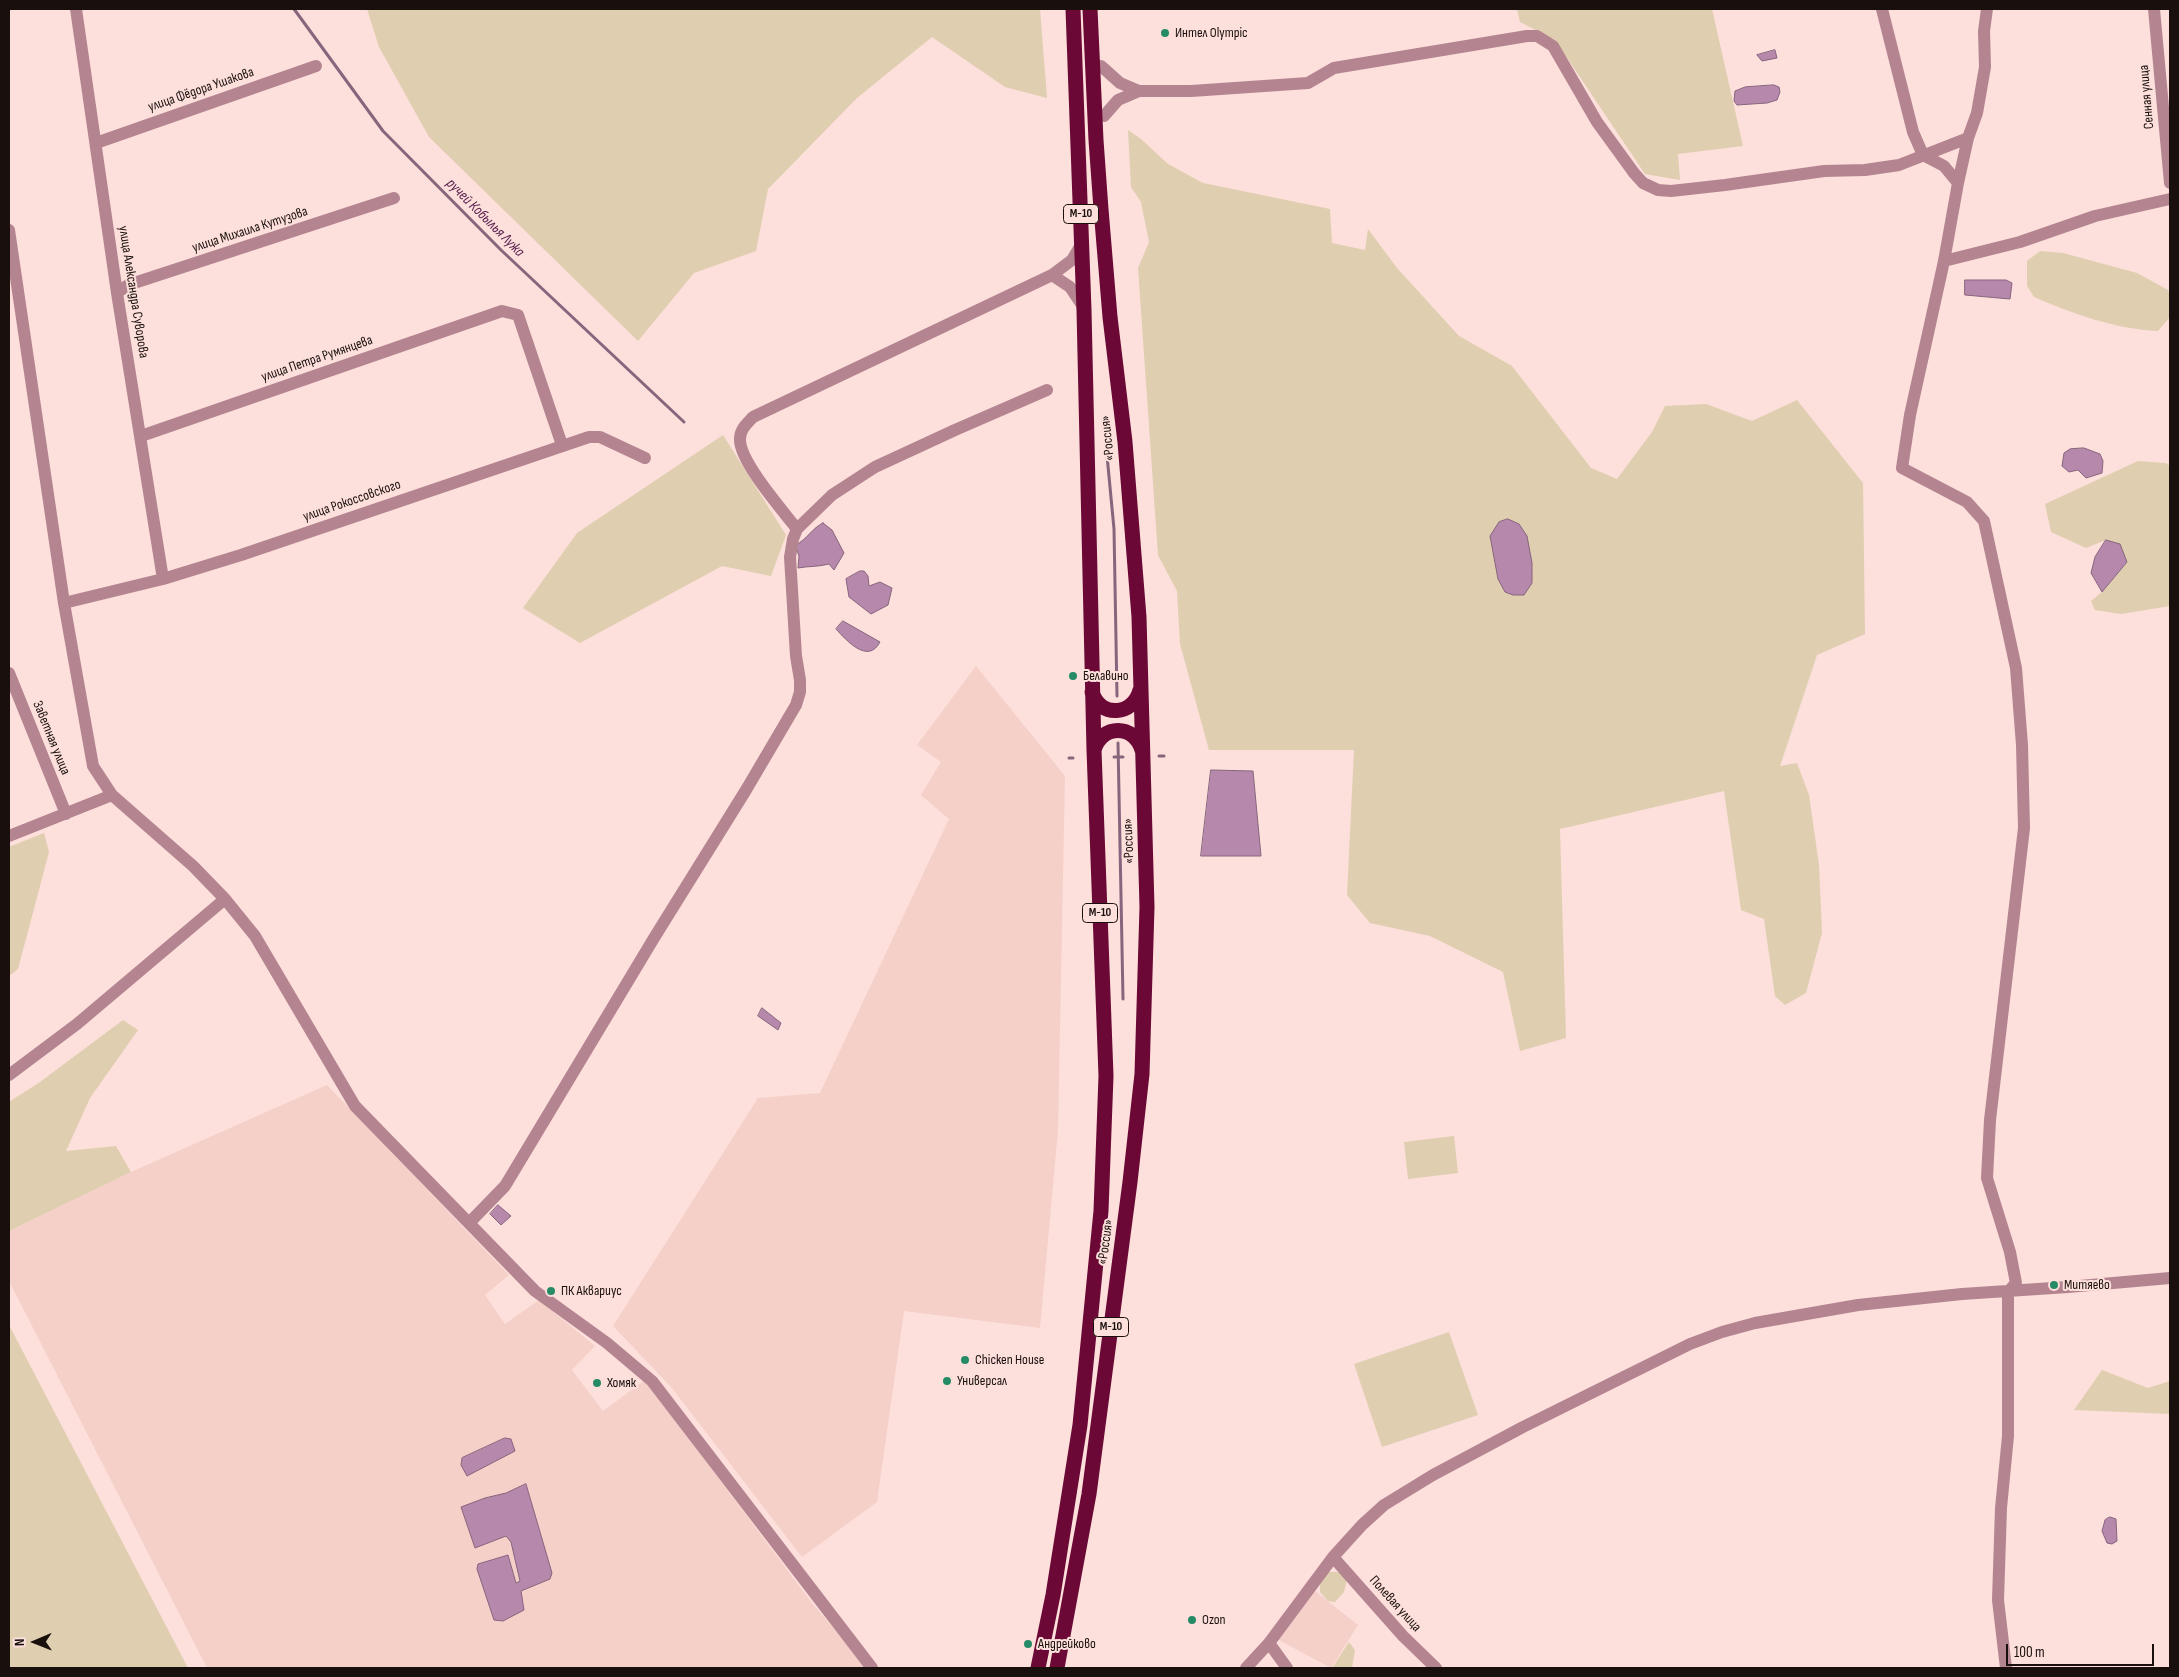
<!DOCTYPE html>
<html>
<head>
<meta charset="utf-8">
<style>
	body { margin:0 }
	#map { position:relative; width:2179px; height:1677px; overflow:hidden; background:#fddfdb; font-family:"Sofia Sans Condensed",sans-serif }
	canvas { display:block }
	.frame { position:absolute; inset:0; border:10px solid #19100e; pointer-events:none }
	.north { position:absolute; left:10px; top:1617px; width:50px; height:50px; -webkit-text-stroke:4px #fddfdb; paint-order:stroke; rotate:269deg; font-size:14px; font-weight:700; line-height:20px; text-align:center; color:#19100e }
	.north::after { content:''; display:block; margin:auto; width:18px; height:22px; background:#19100e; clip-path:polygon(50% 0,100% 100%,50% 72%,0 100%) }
	.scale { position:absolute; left:2006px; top:1644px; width:148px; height:22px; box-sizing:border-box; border:2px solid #19100e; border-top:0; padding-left:6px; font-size:15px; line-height:18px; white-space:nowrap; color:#19100e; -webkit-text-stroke:4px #fddfdb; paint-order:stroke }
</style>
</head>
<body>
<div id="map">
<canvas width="2179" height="1677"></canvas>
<div class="frame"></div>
<div class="north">N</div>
<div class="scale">100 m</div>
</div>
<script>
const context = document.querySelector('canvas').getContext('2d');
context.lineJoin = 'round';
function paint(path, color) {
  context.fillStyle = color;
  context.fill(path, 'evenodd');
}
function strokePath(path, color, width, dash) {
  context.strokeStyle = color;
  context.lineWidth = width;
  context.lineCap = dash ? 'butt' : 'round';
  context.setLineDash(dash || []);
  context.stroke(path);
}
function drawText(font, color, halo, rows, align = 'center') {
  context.font = font + ' "Sofia Sans Condensed",sans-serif';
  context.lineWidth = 4;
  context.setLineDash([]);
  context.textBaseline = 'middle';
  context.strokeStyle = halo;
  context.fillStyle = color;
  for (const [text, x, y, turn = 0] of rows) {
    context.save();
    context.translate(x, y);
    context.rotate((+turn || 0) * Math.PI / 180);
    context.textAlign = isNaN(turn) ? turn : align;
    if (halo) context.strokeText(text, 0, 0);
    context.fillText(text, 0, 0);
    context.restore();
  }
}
const built = new Path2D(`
	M976,666L1065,776L1058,1130L1040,1328L904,1311L877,1502L802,1557L672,1388L613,1326L758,1098L820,1093L949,819L921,795L941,762L917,745Z
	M327,1085L509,1275L485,1295L505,1324L539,1300L595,1346L572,1370L603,1411L645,1380L812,1603L867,1668H207L9,1281V1231L131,1172Z
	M1315,1591L1358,1625L1331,1668L1277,1639Z`);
const green = new Path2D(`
	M367,9H1040L1047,98L1005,87L932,37L857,98L768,189L756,251L694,273L638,341L429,137L379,47Z
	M1517,9H1712L1743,146L1678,154L1680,180L1645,174L1555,40L1520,22Z
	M1128,130L1141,139L1168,164L1203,183L1330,209L1332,243L1365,250L1368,229L1397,268L1459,336L1512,366L1591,468L1617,479L1652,432L1665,406L1706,404L1752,421L1797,400L1863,483L1865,634L1817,655L1780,766L1797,763L1809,795L1819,865L1822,933L1806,993L1785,1005L1775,996L1764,919L1741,910L1724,791L1560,829L1566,1038L1520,1051L1503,972L1430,936L1370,923L1347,895L1354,750H1209L1180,644L1177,591L1158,555L1138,268L1149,242L1141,202L1131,187Z
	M2040,251L2063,253L2137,273L2168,290L2170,296V317L2158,331C2115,329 2074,314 2034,297L2027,286V261Z
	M723,435L786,535L771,576L722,566L580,643L523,608L577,533Z
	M2138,461L2166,463L2170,466V606L2121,614L2095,610L2091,601L2102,592L2127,562L2106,540L2086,548L2051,532L2045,504Z
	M44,833L49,852L18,969L9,976V847Z
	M123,1020L138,1030L90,1098L66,1151L116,1146L131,1172L9,1231V1102L40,1082Z
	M1454,1136L1458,1173L1408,1179L1404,1142Z
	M9,1325L188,1668H9Z
	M1449,1332L1478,1415L1382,1447L1354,1364Z
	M2102,1370L2148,1388L2170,1381V1414L2074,1410Z
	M1327,1572H1341L1347,1579L1344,1592L1335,1602L1328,1601L1320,1592V1584Z
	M1349,1642L1355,1650L1352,1668H1332Z`);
const water = new Path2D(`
	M1775,50L1777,58L1762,61L1757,55Z
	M1774,85L1779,87L1780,92L1777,100L1767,103L1737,105L1734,101L1735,91L1745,87Z
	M1965,280H2006L2012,283L2010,299L1965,295Z
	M2084,448L2100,454L2103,461L2102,473L2086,478L2078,470L2069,472L2062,466L2064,453L2070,449Z
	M1508,519L1519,524L1527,536L1532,563V583L1524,595H1513L1505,592L1498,579L1490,536L1499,522Z
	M823,523L832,530L844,553L834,570L829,564C818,567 808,566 798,568L799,556L795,545C807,540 812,528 823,523Z
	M2106,540L2120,544L2127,562L2102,592L2091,573L2095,557Z
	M860,571H864L868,576L869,586L880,582L892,588L888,605L871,614L849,597L846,579Z
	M843,621L880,642C868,665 846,640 836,629Z
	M1211,770L1253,771L1261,856H1201Z
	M762,1008L781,1023L778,1030L758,1016Z
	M498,1205L511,1216L501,1225L490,1214Z
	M505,1438L511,1439L515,1451L467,1476L461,1465L462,1458Z
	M526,1484L552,1573L550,1579L521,1591L524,1610L503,1621L494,1620L477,1569L478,1564L508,1555L516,1583L520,1581L511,1542L506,1536L475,1548L461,1507L485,1498L506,1493Z
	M2110,1517L2116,1519L2117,1541L2112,1544L2107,1543L2102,1531L2105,1520Z`);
const stream = new Path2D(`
	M294,9L383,131L501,250L684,422
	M1106,445L1114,529L1117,696
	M1118,743L1123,999
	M1159,756H1164
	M1114,757H1123
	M1069,758H1073`);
const minor = new Path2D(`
	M76,9L117,293L163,579
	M1882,9L1913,132L1923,155L1944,166L1958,183
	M1987,9L1984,31L1985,67L1977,113L1968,138L1958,183L1944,261L1910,415L1902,468L1967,502L1984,521L2016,668L2022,745L2024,828L1990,1120L1987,1178L2010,1252L2016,1283L2008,1292V1436L2001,1508L1998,1600L2006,1668
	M2154,9L2170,183
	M1101,66L1120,83L1139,91H1191L1308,83L1334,68L1527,36H1537L1553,46L1597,122L1634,173L1643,183L1658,190L1671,191L1725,185L1824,171L1865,170L1899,165L1968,138
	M1104,116L1118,100L1139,91
	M96,143L316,66
	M9,230L64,603L93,766L112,795L193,866L225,899L255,936L355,1106L535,1291L607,1343L652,1381L872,1668
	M1944,261L2020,242L2095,216L2170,199
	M1052,275L1070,287L1084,308
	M117,293L128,285L394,198
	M141,436L502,311L518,315L562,445
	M797,529C783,511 739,461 740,439C740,429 747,424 753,417L1052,275L1072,260L1082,243
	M64,603L163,579L241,555L589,437H600L645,458
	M9,673L66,814
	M9,836L112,795
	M9,1075L77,1024L225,899
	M470,1222L505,1186L654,938L746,790L796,705L800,692V680L796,656L790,557L793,539L797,529L832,495L875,467L955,430L1047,390
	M1333,1557L1403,1636L1436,1668
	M1269,1643L1287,1668
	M1246,1668L1269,1643L1333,1557L1362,1525L1384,1505L1433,1475L1523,1427L1690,1344L1722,1332L1755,1323L1858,1305L1962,1294L2068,1287L2170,1278`);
const highway = new Path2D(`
	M1092,692C1100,719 1134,715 1140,690
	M1094,750C1102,724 1134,724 1142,750
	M1038,1668L1053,1595L1080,1425L1101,1211L1106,1076L1094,750L1084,310L1073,9
	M1057,1668L1089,1494L1130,1182L1142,1074L1147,907L1139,617L1125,442L1110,317L1101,209L1096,140L1090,9`);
const markers = [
	[1165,33,5,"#258b67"],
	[1073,676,5,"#258b67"],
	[2054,1285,5,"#258b67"],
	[551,1291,5,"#258b67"],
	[965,1360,5,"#258b67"],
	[947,1381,5,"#258b67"],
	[597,1383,5,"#258b67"],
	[1192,1620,5,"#258b67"],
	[1028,1644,5,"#258b67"]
];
const shields = [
	[1081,214,35],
	[1100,913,35],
	[1111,1327,35]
];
const shieldNames = [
	["М-10",1081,214],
	["М-10",1100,913],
	["М-10",1111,1327]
];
const poiNames = [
	["Интел Olympic",1175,33],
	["Белавино",1083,676],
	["Митяево",2064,1285],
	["ПК Аквариус",561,1291],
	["Chicken House",975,1360],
	["Универсал",957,1381],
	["Хомяк",607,1383],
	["Ozon",1202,1620],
	["Андрейково",1038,1644]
];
const streetNames = [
	["улица Фёдора Ушакова",201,90,-19],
	["Сенная улица",2147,97,-95],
	["улица Михаила Кутузова",250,230,-18],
	["улица Александра Суворова",133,292,81],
	["улица Петра Румянцева",317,359,-19],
	["«Россия»",1108,438,-96],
	["улица Рокоссовского",352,501,-19],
	["Заветная улица",51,738,68],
	["«Россия»",1129,841,-92],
	["«Россия»",1106,1242,-82],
	["Полевая улица",1395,1604,48]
];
const waterNames = [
	["ручей Кобылья Лужа",485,218,45]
];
paint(built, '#f5d0c9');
paint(green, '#dfceaf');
paint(water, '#b689ac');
strokePath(water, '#87657d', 1);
strokePath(stream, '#87657d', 3);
strokePath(minor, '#b48591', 12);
strokePath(highway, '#6b0835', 15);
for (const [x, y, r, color] of markers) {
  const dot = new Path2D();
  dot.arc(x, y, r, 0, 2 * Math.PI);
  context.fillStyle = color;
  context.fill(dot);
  strokePath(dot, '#fddfdb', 2);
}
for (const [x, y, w] of shields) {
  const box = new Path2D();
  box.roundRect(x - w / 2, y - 9.5, w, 19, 4);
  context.fillStyle = '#fddfdb';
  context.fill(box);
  strokePath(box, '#19100e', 1);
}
drawText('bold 12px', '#19100e', null, shieldNames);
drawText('14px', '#19100e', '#fddfdb', poiNames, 'left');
drawText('14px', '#19100e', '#fddfdb', streetNames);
drawText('italic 15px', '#592250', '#fddfdb', waterNames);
</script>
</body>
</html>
